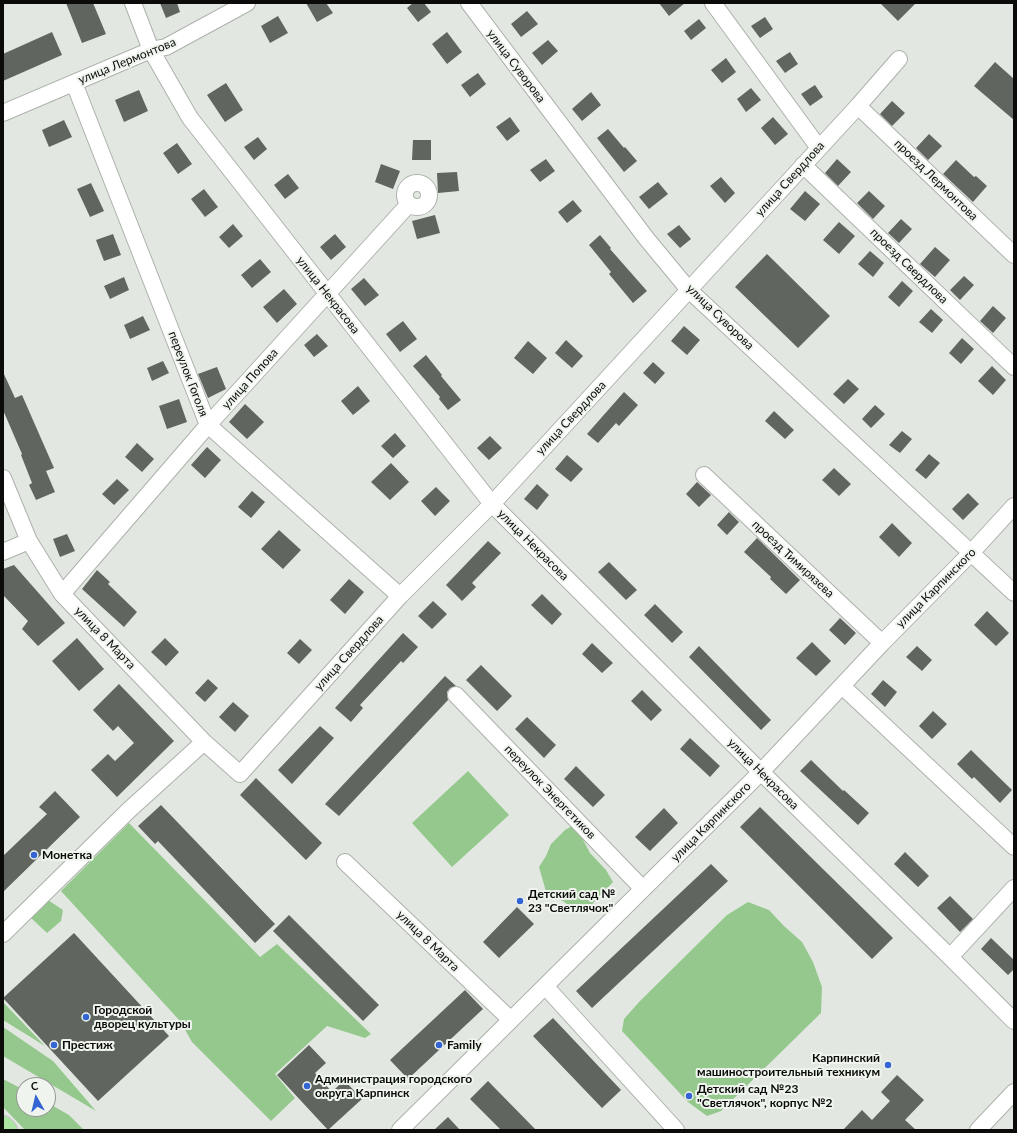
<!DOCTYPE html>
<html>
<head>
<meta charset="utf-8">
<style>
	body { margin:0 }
	#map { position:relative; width:1017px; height:1133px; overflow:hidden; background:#e2e8e1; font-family:Lato,sans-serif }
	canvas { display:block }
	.frame { position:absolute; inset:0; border:4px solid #0b0c0a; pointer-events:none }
	.north { position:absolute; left:16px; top:1077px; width:40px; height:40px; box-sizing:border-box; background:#eff5ee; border:1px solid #949893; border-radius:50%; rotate:352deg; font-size:11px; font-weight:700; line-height:16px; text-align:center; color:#0b0c0a }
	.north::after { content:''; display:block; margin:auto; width:14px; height:18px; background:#3464d3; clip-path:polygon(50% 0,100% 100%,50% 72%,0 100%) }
</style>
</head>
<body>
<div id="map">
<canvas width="1017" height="1133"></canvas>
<div class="frame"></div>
<div class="north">С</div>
</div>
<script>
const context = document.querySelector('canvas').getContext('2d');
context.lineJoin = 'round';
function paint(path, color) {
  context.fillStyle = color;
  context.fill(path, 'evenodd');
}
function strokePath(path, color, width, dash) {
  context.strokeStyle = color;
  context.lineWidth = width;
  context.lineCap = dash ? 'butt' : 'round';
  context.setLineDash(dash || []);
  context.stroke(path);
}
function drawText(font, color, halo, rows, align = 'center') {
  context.font = font + ' Lato,sans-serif';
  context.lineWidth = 4;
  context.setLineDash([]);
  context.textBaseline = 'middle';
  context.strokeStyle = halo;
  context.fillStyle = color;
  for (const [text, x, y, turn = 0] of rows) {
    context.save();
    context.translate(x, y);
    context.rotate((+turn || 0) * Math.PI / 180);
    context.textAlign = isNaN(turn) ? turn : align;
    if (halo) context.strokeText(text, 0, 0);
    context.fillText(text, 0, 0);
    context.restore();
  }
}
const green = new Path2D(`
	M468,771L509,815L452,867L412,823Z
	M129,823L260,957L277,944L371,1034L365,1038L327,1026L275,1074L295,1098L271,1121L192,1042L180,1021L61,891Z
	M572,826L580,834L590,853L606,870L613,882L584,913L572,908L563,901L547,895L539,867L546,856L551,844L565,830Z
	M48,900L63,910L61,921L47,933L30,917Z
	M748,902L769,910L784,926L802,942L813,962L822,987L821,1013L721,1111L707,1116L688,1102L622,1031L624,1019L640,1001L727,915Z
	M4,1003L45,1046L3,1020Z
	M3,1027L53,1061L96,1111L3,1056Z
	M3,1079L24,1090V1109H48V1103L69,1115L84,1130H25L3,1107Z`);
const building = new Path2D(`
	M66,3H93L106,34L82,43Z
	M160,3H177L180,12L166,18Z
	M306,3H326L333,13L317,22Z
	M413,3H424L431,12L418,22L407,8Z
	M659,3H685L669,16Z
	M880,3H916L898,21Z
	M527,11L538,24L521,37L511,24Z
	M278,16L288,33L270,43L261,26Z
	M765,17L773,29L760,38L751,26Z
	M699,19L706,28L691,40L684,31Z
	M52,32L62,55L3,81V54Z
	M447,32L462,52L447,64L432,44Z
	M548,40L558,51L542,65L532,53Z
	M790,52L798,64L785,73L776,61Z
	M726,58L736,72L722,83L711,70Z
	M995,62L1014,79V120L974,86Z
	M478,73L486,84L470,97L461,85Z
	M226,83L243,110L225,122L207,95Z
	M815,85L823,97L810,106L801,94Z
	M751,88L761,100L746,112L737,99Z
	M139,90L148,111L124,122L115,100Z
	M591,92L601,105L582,121L572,109Z
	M892,101L905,113L892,126L880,114Z
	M510,117L520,131L507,141L496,127Z
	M773,117L788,134L775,145L761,128Z
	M64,120L72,137L49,147L42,130Z
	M608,129L624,148L625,147L637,161L624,172L597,138Z
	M929,134L942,146L928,160L916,148Z
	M258,137L267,149L254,160L244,147Z
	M413,140H431V160H412Z
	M177,143L192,164L178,174L163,153Z
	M546,159L555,171L540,182L530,170Z
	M837,159L851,172L838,186L825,173Z
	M956,160L974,177L976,176L987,186L973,202L943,174Z
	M381,164L400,171L393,189L375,182Z
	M457,172L459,191L438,193L437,173Z
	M288,174L299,188L285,199L274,185Z
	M721,177L735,193L725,203L710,186Z
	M658,182L668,194L649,209L639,197Z
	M91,183L104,211L90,217L77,189Z
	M204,189L218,207L205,217L191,199Z
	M805,191L820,204L805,221L790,209Z
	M869,191L885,206L873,219L857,203Z
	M573,200L582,211L567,223L558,212Z
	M435,215L440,233L417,239L412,221Z
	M901,219L912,229L899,243L888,233Z
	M839,222L855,236L839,254L823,240Z
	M233,224L243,236L229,248L219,237Z
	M679,225L691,239L680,248L667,234Z
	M113,234L121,255L104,261L96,240Z
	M335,234L346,247L331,260L320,247Z
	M600,235L611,248L610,249L647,291L633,303L609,274L611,272L589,245Z
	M935,247L950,260L935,277L920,264Z
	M870,251L884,263L873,277L858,264Z
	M767,254L830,316L798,348L735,287Z
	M260,259L271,272L252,288L241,275Z
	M964,276L974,285L960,300L950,290Z
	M124,277L129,290L110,299L104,286Z
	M364,278L379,295L365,306L351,289Z
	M902,281L913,291L899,307L888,297Z
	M284,289L297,304L277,323L263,307Z
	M993,306L1006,318L993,333L980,321Z
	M931,309L943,320L932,333L919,322Z
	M143,316L150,330L130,339L124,325Z
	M403,321L417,339L400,352L386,334Z
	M684,326L700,340L687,355L671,341Z
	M317,334L328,346L314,357L304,345Z
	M962,338L974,349L961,364L949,353Z
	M566,340L583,356L572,368L555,353Z
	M528,341L547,358L533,374L514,358Z
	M426,355L442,375L441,376L461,400L448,410L439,399L440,397L413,366Z
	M163,361L169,373L152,381L147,368Z
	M653,362L665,373L655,384L643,373Z
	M992,366L1006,380L993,395L978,381Z
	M217,367L226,389L208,398L198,374Z
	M3,372L15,398L22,395L54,468L46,471L55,492L36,500L29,485L32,483L21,455L22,454L3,410Z
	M848,379L859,389L844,404L833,394Z
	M358,386L370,401L353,415L341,401Z
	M624,392L638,405L619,426L616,423L598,443L587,434Z
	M179,399L187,422L167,429L159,406Z
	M245,404L264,422L247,439L229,422Z
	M875,405L885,414L871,428L862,419Z
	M774,411L794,430L785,439L765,421Z
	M902,431L912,439L900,453L889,445Z
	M395,433L406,446L393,458L381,446Z
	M490,436L502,448L489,460L477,448Z
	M137,443L154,459L142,472L125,457Z
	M207,447L221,460L205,478L191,465Z
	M929,454L940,463L926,479L915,470Z
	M567,455L583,469L571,482L555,469Z
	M391,463L409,482L390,500L371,482Z
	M834,468L851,484L839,496L822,480Z
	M117,479L129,490L114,505L102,494Z
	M697,482L711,495L699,507L686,494Z
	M537,484L549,495L537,510L524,499Z
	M436,487L450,501L435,516L421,501Z
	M252,491L265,502L251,518L238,507Z
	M968,493L979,504L963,520L952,509Z
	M729,512L739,522L727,535L717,525Z
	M892,523L912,543L899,557L879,537Z
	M279,530L301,550L283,569L261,549Z
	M67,534L75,551L60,557L53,539Z
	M757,538L800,580L786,594L770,579L771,577L744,552Z
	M488,541L501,553L472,583L476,587L462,601L446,585Z
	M609,562L637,590L626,600L598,572Z
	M14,565L65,623L38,646L22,629L28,621L3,595V569Z
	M97,570L110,582L108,584L137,612L124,627L82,589Z
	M349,579L364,592L345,614L330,600Z
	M542,594L562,614L552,625L531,605Z
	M433,601L447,614L432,629L418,616Z
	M655,604L683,632L672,643L644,615Z
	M987,611L1009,633L996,646L974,625Z
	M840,618L856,633L845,645L829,630Z
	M403,633L418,647L403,663L401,661L360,705L363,708L351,722L335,708Z
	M77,638L104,669L79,691L52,661Z
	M165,638L179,652L166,666L151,652Z
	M300,639L312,650L299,664L287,653Z
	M812,642L831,661L816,676L796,658Z
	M592,643L613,663L602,673L582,654Z
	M699,646L771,720L761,730L689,657Z
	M917,646L932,660L922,671L906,657Z
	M481,665L512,696L497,711L466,680Z
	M445,676L456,686L450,688L447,692L448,700L339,816L325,804Z
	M208,679L218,688L205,702L195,693Z
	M883,680L897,692L885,707L871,694Z
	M119,684L174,741L117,797L91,770L108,754L115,761L134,743L118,726L113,731L93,710Z
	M642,690L662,710L651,721L631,701Z
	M233,702L249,716L235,732L219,717Z
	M933,711L947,724L932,739L919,726Z
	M527,717L556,745L544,758L515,729Z
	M320,726L334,738L292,784L278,770Z
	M690,738L720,766L710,777L680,749Z
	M971,750L1012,790L1000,803L974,777L972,779L957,764Z
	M811,760L843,791L844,790L869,813L858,825L800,771Z
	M576,766L605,795L593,807L564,779Z
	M256,778L322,843L306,860L240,795Z
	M55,791L80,817L3,892V856L47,814L39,807Z
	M161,805L275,924L255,943L158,841L155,844L138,826Z
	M760,807L893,938L872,959L740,827Z
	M664,808L678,823L650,851L635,837Z
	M905,852L929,876L918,887L894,864Z
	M711,864L728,881L592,1008L576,991Z
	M950,896L973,919L960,932L937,908Z
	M517,907L534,924L499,958L483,942Z
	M289,915L379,1005L363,1021L273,931Z
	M74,933L169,1036L98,1101L3,998Z
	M991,938L1014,960V969L1008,975L981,949Z
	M465,990L483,1009L408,1079L390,1060Z
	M553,1018L621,1090L602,1108L533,1036Z
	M309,1045L326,1063L315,1073L332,1092L344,1080L362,1099L328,1130L277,1075Z
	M897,1075L924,1100L905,1120L916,1130H843L862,1110L872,1120L890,1101L881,1092Z
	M488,1081L536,1130H501L470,1099Z
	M448,1117L460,1130H434Z`);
const minor = new Path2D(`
	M133,3L151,50L190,118L492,504L761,772L950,957L1014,1021
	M469,3L646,238L689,290L1014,593
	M713,3L819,148
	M74,83L208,425L400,596
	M858,106L1014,255
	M3,113L151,50L166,47L247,3
	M803,165L1014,367
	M405 195a12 12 0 1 1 24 0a12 12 0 1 1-24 0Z
	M704,475L882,643
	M3,478L29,541L62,594L204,742L240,774L400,596L492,504L858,106L899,59
	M3,552L29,541
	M62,594L208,425L409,204
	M842,686L1014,847
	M456,695L643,889
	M345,862L511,1020
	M3,934L129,810L204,742
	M950,957L1014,888
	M545,986L676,1130
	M400,1130L761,772L882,643L971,553L1014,506
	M978,1130L1014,1092`);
const major = new Path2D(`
	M3,1126L7,1130`);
const markers = [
	[34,855,4,"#3464d3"],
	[520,901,4,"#3464d3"],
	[86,1017,4,"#3464d3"],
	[54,1045,4,"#3464d3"],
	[439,1045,4,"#3464d3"],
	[888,1065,4,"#3464d3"],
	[307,1086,4,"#3464d3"],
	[689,1096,4,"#3464d3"]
];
const streetNames = [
	["улица Лермонтова",127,61,-22],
	["улица Суворова",516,66,53],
	["улица Свердлова",790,179,-48],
	["проезд Лермонтова",936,180,44],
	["проезд Свердлова",909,266,44],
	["улица Некрасова",328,295,52],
	["улица Суворова",720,317,44],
	["переулок Гоголя",188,374,69],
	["улица Попова",250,379,-48],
	["улица Свердлова",571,418,-47],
	["улица Некрасова",533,545,45],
	["проезд Тимирязева",793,559,43],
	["улица Карпинского",936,588,-45],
	["улица 8 Марта",105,638,46],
	["улица Свердлова",349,653,-48],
	["улица Некрасова",763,774,45],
	["переулок Энергетиков",550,792,46],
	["улица Карпинского",711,822,-45],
	["улица 8 Марта",428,941,44]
];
const poiNames = [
	["Монетка",42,855],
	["Детский сад №",528,894],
	["23 \"Светлячок\"",528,908],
	["Городской",94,1010],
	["дворец культуры",94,1024],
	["Престиж",62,1045],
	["Family",447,1045],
	["Карпинский",880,1058,"right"],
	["машиностроительный техникум",880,1072,"right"],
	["Администрация городского",315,1079],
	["округа Карпинск",315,1093],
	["Детский сад №23",697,1089],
	["\"Светлячок\", корпус №2",697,1103]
];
paint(green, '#94c88c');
paint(building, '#60655f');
strokePath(minor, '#acb1ab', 18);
strokePath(major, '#c4c5c4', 22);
strokePath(minor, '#fff', 16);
strokePath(major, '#ace4a4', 20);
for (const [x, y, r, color] of markers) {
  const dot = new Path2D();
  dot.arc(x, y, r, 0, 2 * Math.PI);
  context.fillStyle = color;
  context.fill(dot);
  strokePath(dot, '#eff5ee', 1.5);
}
drawText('12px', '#0b0c0a', '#eff5ee', streetNames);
drawText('bold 12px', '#0b0c0a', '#eff5ee', poiNames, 'left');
</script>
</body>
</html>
